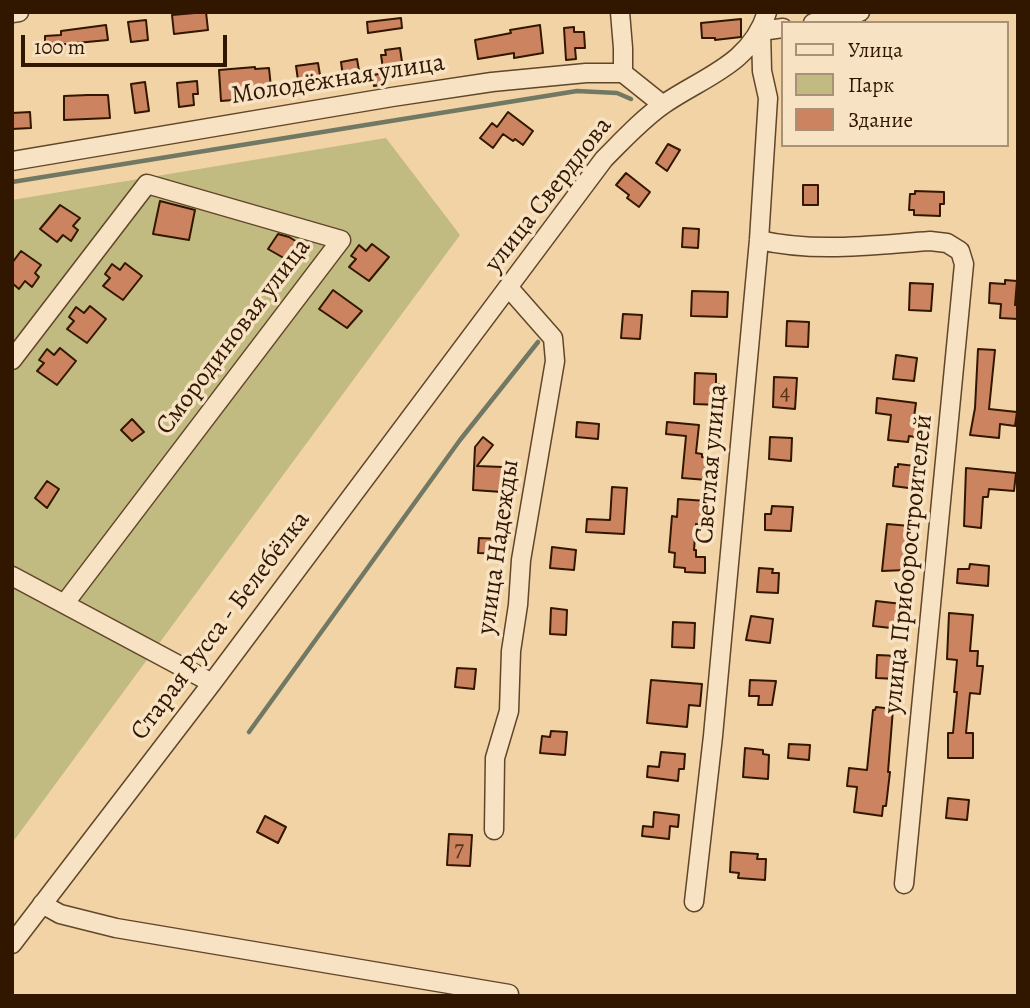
<!DOCTYPE html>
<html>
<head>
<meta charset="utf-8">
<style>
	body { margin:0 }
	#map { position:relative; width:1030px; height:1008px; overflow:hidden; background:#f2d3a5; font-family:Alegreya,serif }
	canvas { display:block }
	.frame { position:absolute; inset:0; border:14px solid #311700; pointer-events:none }
	.legend { position:absolute; left:781px; top:21px; width:228px; height:126px; box-sizing:border-box; background:#f7e2c4; border:2px solid #a89176; margin:0; padding:9px 12px; list-style:none; font-size:21px; color:#311700 }
	.legend li { display:flex; align-items:center; gap:14px; height:35px }
	.legend b { width:35px; border:2px solid #a89176 }
	.scale { position:absolute; left:21px; top:35px; width:206px; height:32px; box-sizing:border-box; border:4px solid #311700; border-top:0; padding-left:9px; font-size:21px; line-height:24px; white-space:nowrap; color:#311700; -webkit-text-stroke:5px #f7e2c4; paint-order:stroke }
</style>
</head>
<body>
<div id="map">
<canvas width="1030" height="1008"></canvas>
<div class="frame"></div>
<ul class="legend">
<li><b style="height:9px;background:#f7e2c4"></b>Улица</li>
<li><b style="height:19px;background:#c1ba81"></b>Парк</li>
<li><b style="height:19px;background:#cc835f"></b>Здание</li>
</ul>
<div class="scale">100 m</div>
</div>
<script>
const context = document.querySelector('canvas').getContext('2d');
context.lineJoin = 'round';
function paint(path, color) {
  context.fillStyle = color;
  context.fill(path, 'evenodd');
}
function strokePath(path, color, width, dash) {
  context.strokeStyle = color;
  context.lineWidth = width;
  context.lineCap = dash ? 'butt' : 'round';
  context.setLineDash(dash || []);
  context.stroke(path);
}
function drawText(font, color, halo, rows, align = 'center') {
  context.font = font + ' Alegreya,serif';
  context.lineWidth = 7;
  context.setLineDash([]);
  context.textBaseline = 'middle';
  context.strokeStyle = halo;
  context.fillStyle = color;
  for (const [text, x, y, turn = 0] of rows) {
    context.save();
    context.translate(x, y);
    context.rotate((+turn || 0) * Math.PI / 180);
    context.textAlign = isNaN(turn) ? turn : align;
    if (halo) context.strokeText(text, 0, 0);
    context.fillText(text, 0, 0);
    context.restore();
  }
}
const green = new Path2D(`
	M386,138L460,235L12,843V200Z`);
const stream = new Path2D(`
	M12,182L577,91L617,93L631,99
	M249,732L460,440L538,342`);
const building = new Path2D(`
	M206,12L208,30L174,34L172,15Z
	M401,18L402,28L368,33L367,22Z
	M741,19V37L715,40V38H702L701,23Z
	M146,20L148,40L131,42L128,22Z
	M106,25L108,40L45,46V36L61,35V31Z
	M540,25L543,53L514,58V53L478,59L475,40L511,33L510,30Z
	M574,27V32H584L585,48H575L576,59L566,60L564,28Z
	M400,48L404,76L384,79L385,84L374,86L373,75L384,73V75L381,55H386L385,50Z
	M357,59L361,82L344,84L341,62Z
	M318,63L322,87L303,90L302,79L298,80L296,66Z
	M255,67V69L269,68L272,97L221,101L219,70Z
	M197,81L198,94H193L194,105L179,107L177,83Z
	M145,82L149,111L135,113L131,84Z
	M88,95H108L110,118L64,120V96Z
	M30,112L31,128L12,129V113Z
	M508,112L533,131L523,145L515,139L513,141L503,134L493,148L480,138L492,123L497,127Z
	M668,144L680,150L667,171L656,163Z
	M626,173L650,192L639,207L627,198L629,195L616,185Z
	M803,185H818V205H803Z
	M915,191L944,192V204H940V216L914,215V210H909L910,194H915Z
	M160,201L195,210L189,240L153,234Z
	M60,205L80,218L73,226L78,230L71,241L63,235L57,242L40,229Z
	M683,228L699,229L698,248L682,247Z
	M278,234L289,237L302,245L289,261L268,249Z
	M372,244L389,257L369,281L349,267L356,259L351,256L359,245L366,251Z
	M21,251L41,265L35,273L39,277L32,287L25,281L19,289L12,283V263Z
	M125,263L142,276L123,300L103,286L110,278L105,274L112,264L120,270Z
	M1005,280L1017,281L1015,305H1018V319L1000,318L1001,304L989,303L990,283L1005,284Z
	M910,283L933,284L931,311L909,310Z
	M333,290L362,311L347,328L319,309Z
	M692,291L728,292L727,317L691,316Z
	M90,306L106,319L87,343L67,329L74,321L69,317L76,307L84,313Z
	M623,314L642,315L640,339L621,338Z
	M787,321L809,322L808,347L786,346Z
	M60,348L76,361L57,385L37,371L44,363L39,360L47,349L54,355Z
	M978,349L995,350L989,409L1017,412L1015,426L1000,424L999,438L970,435L975,408Z
	M896,355L917,358L914,381L893,379Z
	M695,373L716,374V384H721L720,405L694,404Z
	M774,377L797,378L795,409L773,407Z
	M877,398L916,403L914,417L924,418L921,438L909,436L908,442L888,440L891,415L876,413Z
	M132,419L144,432L132,441L121,430Z
	M577,422L599,424L598,439L576,437Z
	M667,422L699,425L696,453L702,454V457L709,458L707,480L682,478L686,436L666,434Z
	M483,437L493,445L477,466L503,467L502,492L473,490L475,447Z
	M770,437L792,438L791,461L769,459Z
	M898,464L915,466L914,473H918L916,489L893,486L895,467H898Z
	M966,468L1016,473L1014,491L989,489L988,497H983L981,528L964,526Z
	M47,481L59,489L47,508L35,498Z
	M612,487L627,488L624,534L586,532L587,519L610,520Z
	M678,499L707,501L705,525L696,524L694,550H696V557H705V573L685,572V568L674,567L675,553L669,552L672,516L677,517Z
	M772,506L793,507L791,531L765,530V514H771Z
	M887,524L910,526L906,570L882,571Z
	M479,538L504,539V554L478,553Z
	M552,547L576,550L574,570L550,568Z
	M970,564L989,566L988,586L957,583L958,569H969Z
	M759,568L773,569L772,573H779L778,593L757,592Z
	M876,601L902,604L900,629L873,626Z
	M551,608L567,610L566,635L550,634Z
	M949,613L973,615L970,651H978L977,666H983L980,694L970,693L966,733H973V758H948V733H953L957,692H954L957,660L947,659Z
	M751,616L773,619L770,643L746,640Z
	M673,622L695,623L694,648L672,647Z
	M877,655L899,656L898,679L876,678Z
	M457,668L476,669L474,689L455,687Z
	M651,680L702,684L700,706L689,705L687,727L647,723Z
	M750,680L776,681L772,705H758L759,696H749Z
	M876,707L893,709L888,772H890L886,806H883L882,816L854,812L857,787L847,786L849,768L867,770L873,710H875Z
	M551,731L567,732L565,755L540,753L542,736L550,737Z
	M789,744L810,745L809,760L788,758Z
	M745,748L763,750V754L769,755L768,779L743,777Z
	M661,752L685,754L684,769H679L678,781L647,777L648,766L659,767Z
	M948,798L969,800L967,820L946,818Z
	M654,812L679,815L678,827L670,826L669,839L642,836L643,826L653,827Z
	M265,816L286,827L278,843L257,832Z
	M449,834L472,835L470,866L447,865Z
	M731,852L758,854L757,859H766L765,880L738,878L739,873L730,872Z`);
const minor = new Path2D(`
	M620,12L623,48V73
	M12,13L19,12
	M813,23L860,12
	M12,161L392,97L492,82L586,73H623L663,105
	M759,240C816,253 873,245 930,241L947,243L960,251L964,264L904,884
	M12,360L147,184L341,240L65,603
	M12,576L212,683
	M494,830L495,758L509,711L511,651L518,605L521,560L555,361L553,338L509,288
	M694,902L713,736L759,240L768,98L762,71L761,31L783,28
	M42,904L60,914L116,928L509,994
	M12,944L212,683L604,159C623,140 642,119 664,104C705,76 751,64 767,12`);
const numberNames = [
	["4",785,393],
	["7",459,850]
];
const streetNames = [
	["Молодёжная улица",338,80,-9],
	["улица Свердлова",549,195,-52],
	["Смородиновая улица",234,337,-53],
	["Светлая улица",712,464,-85],
	["улица Надежды",499,547,-82],
	["улица Приборостроителей",909,564,-84],
	["Старая Русса - Белебёлка",221,626,-53]
];
paint(green, '#c1ba81');
strokePath(stream, '#717863', 4.5);
paint(building, '#cc835f');
strokePath(building, '#311700', 2);
strokePath(minor, '#614629', 21);
strokePath(minor, '#f7e2c4', 18);
drawText('23px', '#583218', null, numberNames);
drawText('26px', '#311700', '#f7e2c4', streetNames);
</script>
</body>
</html>
